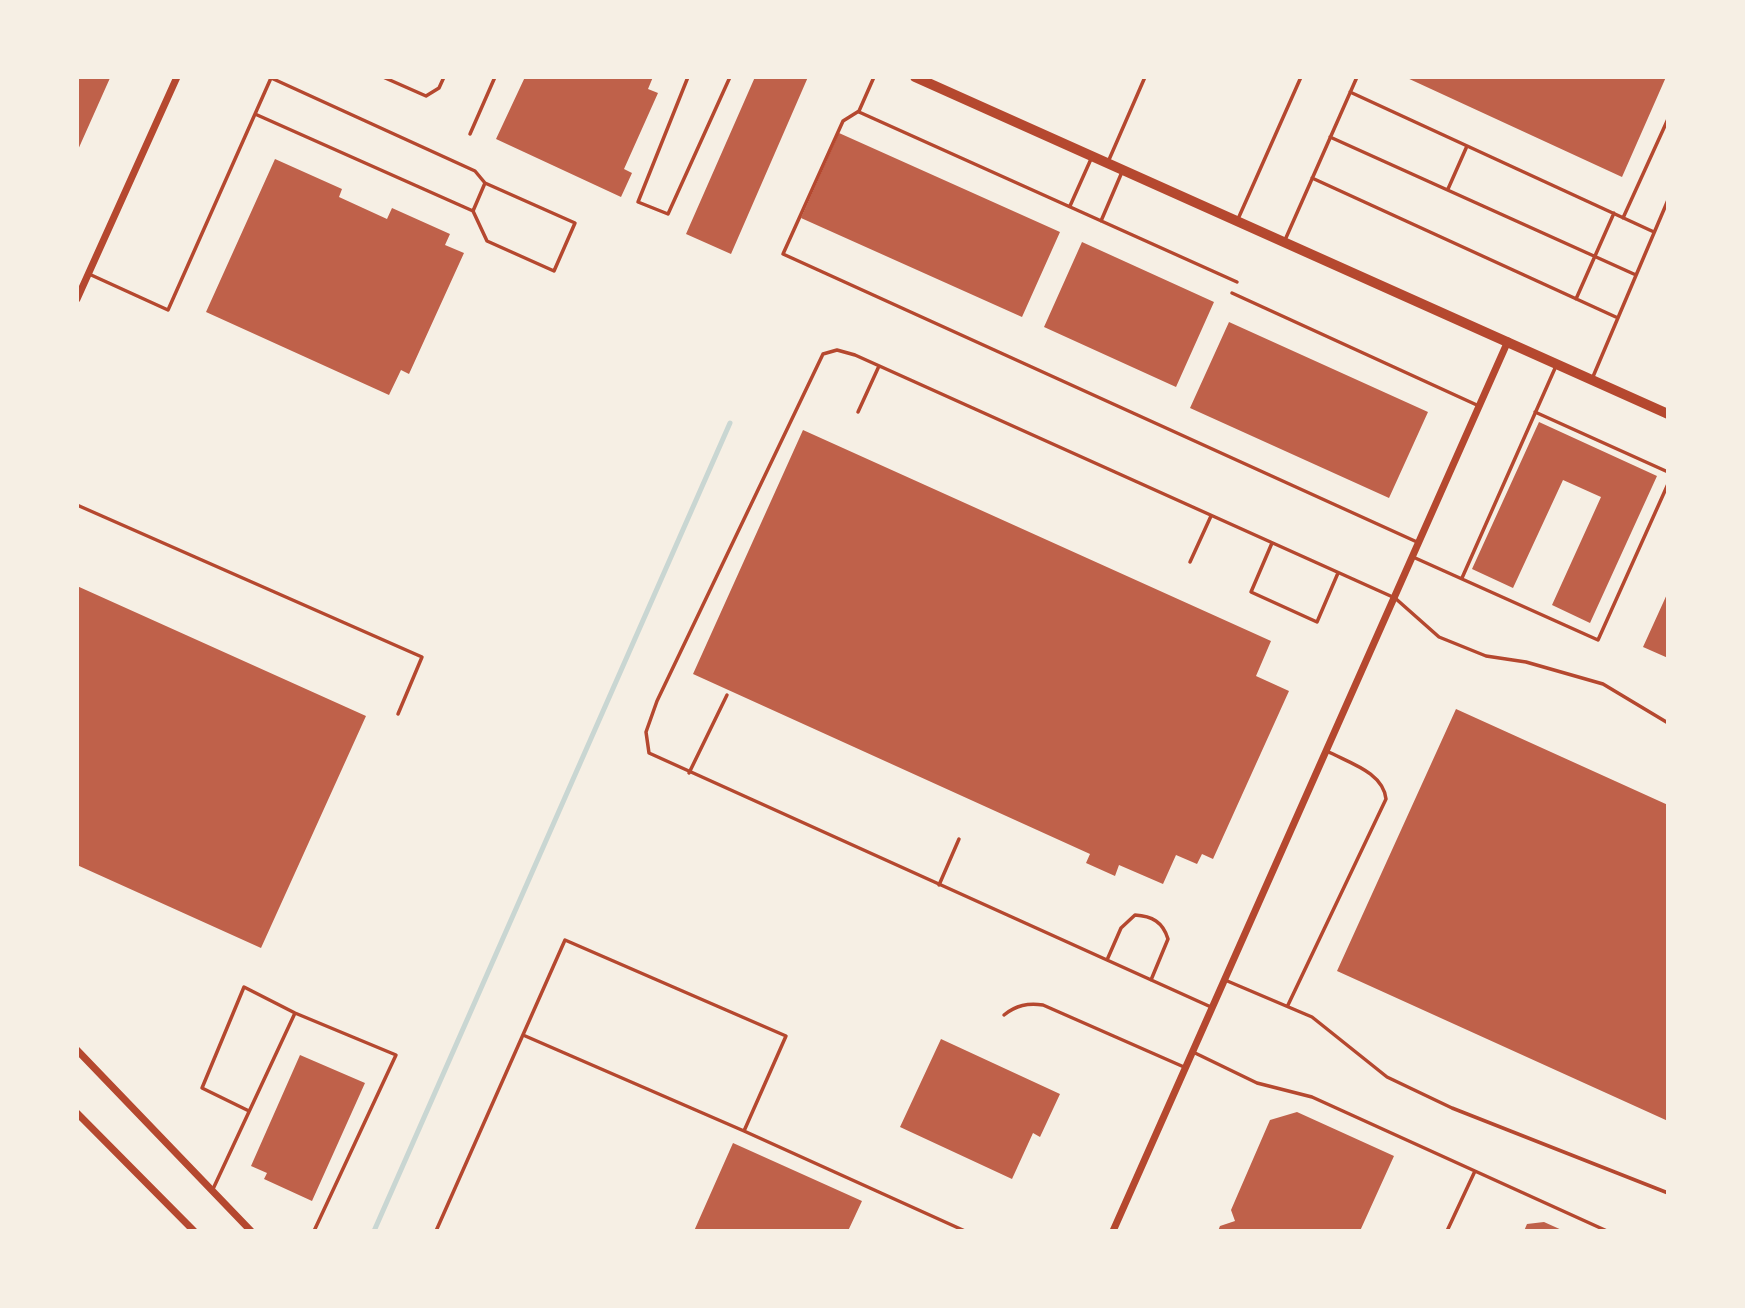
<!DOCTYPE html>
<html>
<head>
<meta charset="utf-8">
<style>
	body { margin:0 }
	#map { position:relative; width:1745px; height:1308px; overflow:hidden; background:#f6efe4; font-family:"Open Sans",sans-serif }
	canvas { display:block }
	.frame { position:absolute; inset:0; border:79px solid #f6efe4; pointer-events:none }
</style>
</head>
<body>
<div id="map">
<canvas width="1745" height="1308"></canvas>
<div class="frame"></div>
</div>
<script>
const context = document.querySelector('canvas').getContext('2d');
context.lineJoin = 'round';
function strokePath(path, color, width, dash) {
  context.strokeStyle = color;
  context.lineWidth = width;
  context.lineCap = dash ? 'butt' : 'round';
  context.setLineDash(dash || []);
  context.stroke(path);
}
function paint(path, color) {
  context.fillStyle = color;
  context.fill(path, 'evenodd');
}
const stream = new Path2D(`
	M374,1231L730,423`);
const building = new Path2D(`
	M77,77L110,78L77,152Z
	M525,77H653L648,89L658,93L624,169L632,173L621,197L496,139Z
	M755,77H808L731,254L686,234Z
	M1405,77H1666L1622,177Z
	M839,133L1060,232L1022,317L801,218Z
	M275,159L342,189L339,197L387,219L392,208L450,234L445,245L464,253L409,374L401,370L389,395L206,312Z
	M1082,242L1214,302L1176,387L1044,327Z
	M1229,322L1428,412L1389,498L1190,408Z
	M1539,422L1657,476L1590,623L1552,605L1601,497L1563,480L1513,588L1472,569Z
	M803,430L1271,641L1256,676L1289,691L1213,859L1202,854L1197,864L1176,855L1163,884L1119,865L1115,876L1086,863L1090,854L693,674Z
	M77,586L366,716L261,948L77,865Z
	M1668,592V658L1643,647Z
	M1456,709L1668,805V1121L1337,971Z
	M941,1039L1060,1094L1040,1137L1033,1133L1012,1179L900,1127Z
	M300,1055L365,1083L312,1201L264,1179L267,1173L251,1166Z
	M1297,1112L1394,1156L1360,1231H1218L1220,1226L1235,1221L1231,1210L1270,1120Z
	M733,1143L862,1201L848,1231H694Z
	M1544,1222L1564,1231H1524L1527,1224Z`);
const service = new Path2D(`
	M383,77L426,96L439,88L444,77
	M688,77L638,202L668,214L730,77
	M874,77L859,111L843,121L783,254L1417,542
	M1350,92L1654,232
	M859,112L1237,282
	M255,114L473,211L487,241L554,271L575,223L485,183L475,171L269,77
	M470,134L495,77
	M1330,137L1636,275
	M1108,162L1145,77
	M1312,178L1618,318
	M1448,189L1467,146
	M1070,206L1091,159
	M473,211L485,183
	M1623,218L1668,119
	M1238,219L1301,77
	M1101,221L1122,172
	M1285,240L1357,77
	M89,274L168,310L271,78
	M1232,293L1479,406
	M1576,299L1614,213
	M1592,379L1668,200
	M858,412L879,366
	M1535,412L1668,472
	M77,505L422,657L398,714
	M1272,543L1251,592L1317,622L1338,573
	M1413,557L1598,640L1668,484
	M1190,562L1211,516
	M1462,578L1556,366
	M689,773L727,695
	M939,885L959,839
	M1107,960L1121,928L1135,915C1152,916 1163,922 1168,939L1151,980
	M1225,980L1312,1017L1387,1077L1452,1108L1668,1193
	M1288,1005L1386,799C1383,772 1349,763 1327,751
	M1211,1007L649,753L646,732L657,701L823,354L837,350L855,355L1395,598L1439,637L1486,656L1526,662L1603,684L1668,723
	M1004,1015C1016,1005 1028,1003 1043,1005L1184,1067
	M523,1035L744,1131
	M1193,1052L1257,1083L1312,1097L1607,1231
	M249,1111L202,1088L244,987L295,1013L396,1055L314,1231
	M213,1189L295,1013
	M436,1231L565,940L786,1036L744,1131L965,1231
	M1447,1231L1475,1171`);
const minor = new Path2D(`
	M77,299L177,77
	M77,1050L251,1231
	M77,1113L194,1231
	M1113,1231L1508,341`);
const tertiary = new Path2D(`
	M915,77L1668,414`);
strokePath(stream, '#c9d6d2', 5);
paint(building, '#bf614a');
strokePath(service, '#b5482f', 3.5);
strokePath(minor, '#b5482f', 7);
strokePath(tertiary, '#b5482f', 10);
</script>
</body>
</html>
